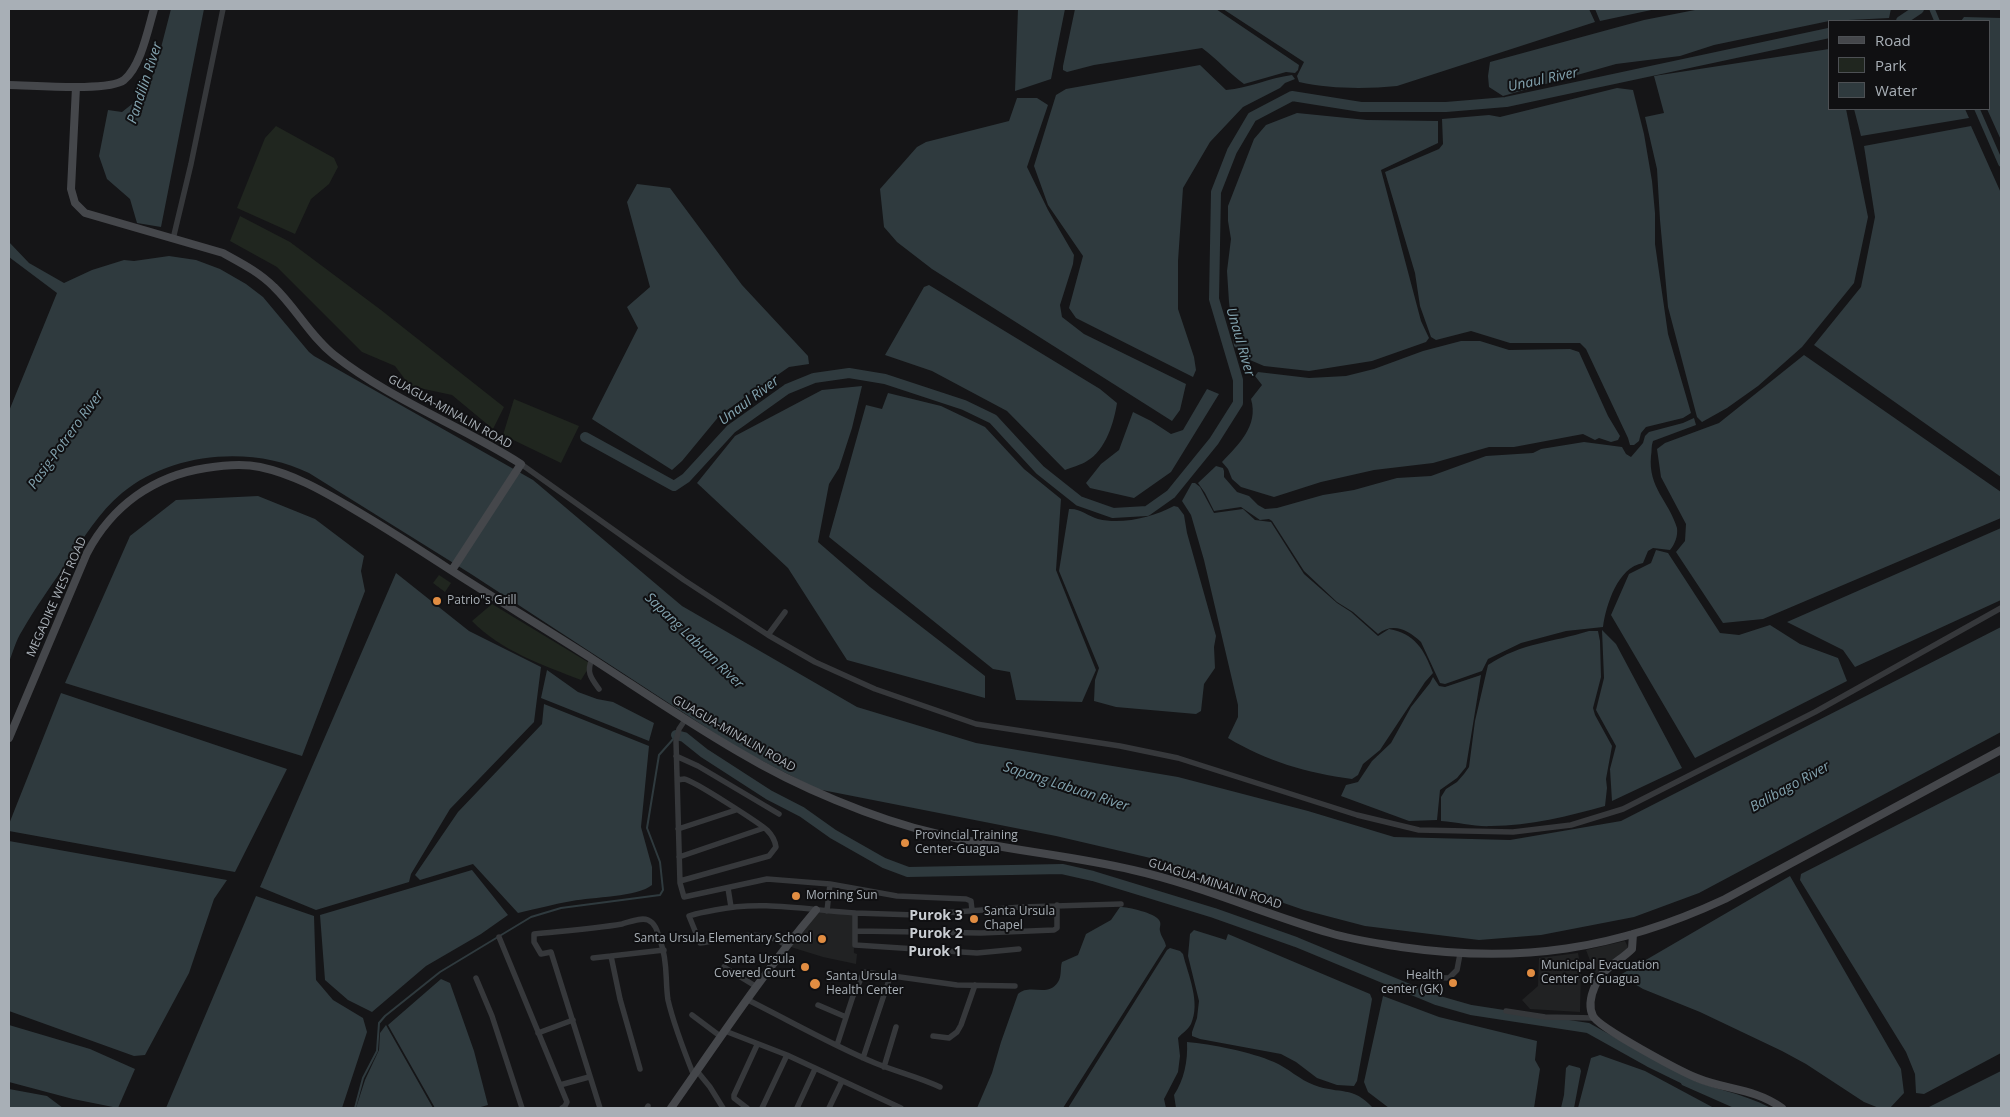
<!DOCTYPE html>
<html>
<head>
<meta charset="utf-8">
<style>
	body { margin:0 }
	#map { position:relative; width:2010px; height:1117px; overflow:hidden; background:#151517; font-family:"Open Sans",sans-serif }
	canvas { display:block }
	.frame { position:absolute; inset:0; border:10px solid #a8afb6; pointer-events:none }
	.legend { position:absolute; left:1828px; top:20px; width:162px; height:90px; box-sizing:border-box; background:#101012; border:1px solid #4d5054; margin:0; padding:6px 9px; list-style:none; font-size:15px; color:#a8afb6 }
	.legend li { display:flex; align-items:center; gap:10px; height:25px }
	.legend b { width:25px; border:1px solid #4d5054 }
</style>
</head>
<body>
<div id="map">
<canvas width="2010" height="1117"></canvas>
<div class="frame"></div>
<ul class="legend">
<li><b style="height:6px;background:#45474b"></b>Road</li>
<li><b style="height:14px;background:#20261f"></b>Park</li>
<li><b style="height:14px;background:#2f3a3e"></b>Water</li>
</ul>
</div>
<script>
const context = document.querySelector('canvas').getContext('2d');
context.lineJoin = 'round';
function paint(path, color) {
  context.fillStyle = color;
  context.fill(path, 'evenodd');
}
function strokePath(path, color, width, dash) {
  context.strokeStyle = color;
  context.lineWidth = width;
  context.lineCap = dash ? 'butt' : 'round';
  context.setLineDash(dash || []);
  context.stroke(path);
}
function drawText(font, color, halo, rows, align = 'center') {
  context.font = font + ' "Open Sans",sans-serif';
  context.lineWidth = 4;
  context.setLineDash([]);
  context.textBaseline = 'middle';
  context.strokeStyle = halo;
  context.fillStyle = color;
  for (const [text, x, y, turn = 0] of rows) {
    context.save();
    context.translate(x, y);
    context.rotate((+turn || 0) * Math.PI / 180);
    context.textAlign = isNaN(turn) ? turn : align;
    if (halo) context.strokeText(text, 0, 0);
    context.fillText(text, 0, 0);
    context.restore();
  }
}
const built = new Path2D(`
	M814,910L853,914L854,953L857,954L856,964L823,957L794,948L785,944Z
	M1625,941L1628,947L1626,950L1605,965L1596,976L1586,950Z
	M1578,953L1581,969L1580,1012L1530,1009L1522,1000L1538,986L1539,958Z`);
const green = new Path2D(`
	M276,126L334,158L338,167L329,184L311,199L295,234L237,208L265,138Z
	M240,216L290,242L381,310L504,407L493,429L452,395L410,386L395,366L362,352L277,267L230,241Z
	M514,399L579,426L561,463L503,435Z
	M439,575L451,583L445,592L433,583Z
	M492,604L591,664L581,680C543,665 501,651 472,621Z`);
const water = new Path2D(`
	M171,9H204L161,227L137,223L130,199L107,179L99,156L108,110L122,112L146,93L156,67Z
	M1018,9H1065L1051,79L1015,91Z
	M1075,9H1216L1299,65L1298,70L1295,73L1286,72L1244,84C1229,73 1217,59 1202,48L1094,65L1067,72L1063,70V66Z
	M1223,9H1589L1595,22L1397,86C1366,89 1330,89 1299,82L1297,76L1304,62Z
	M1595,9H1656L1600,21Z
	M1700,9H1891L1889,18L1829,21L1714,45L1680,56L1616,64L1503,96L1489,87L1488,76L1490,62L1644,20Z
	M1964,17L2001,18V140L1987,109H1989V21H1961Z
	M1829,49V109H1846L1868,217L1854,283L1802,347L1758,386L1727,408L1702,422L1697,417L1668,307L1660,220L1657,169L1645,117L1664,113L1654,76Z
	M1200,65L1226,90C1249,88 1269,78 1292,75L1295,79L1285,83L1280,88L1243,107L1210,142L1183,188L1178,261V309L1194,357L1196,370L1193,377L1076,318L1069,308L1083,256L1048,205L1034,166L1056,95L1066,89Z
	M1617,88L1633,90L1644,134L1652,181L1655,213V244L1668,334L1691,413L1683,418L1646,427L1641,433L1639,441L1634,445H1630L1628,438L1586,349L1580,343H1510L1471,331L1436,340L1431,337L1420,306L1415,273L1385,172L1439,149L1443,144L1442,119L1489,115L1500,117Z
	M1017,98H1037L1048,105L1027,167L1048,210L1074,255L1073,264L1060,305L1062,317L1084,334L1186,384L1180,410L1172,421L932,269L897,242L884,227L880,189L917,147L926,142L1009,121Z
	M1854,109H1965L1969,118L1861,136Z
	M1297,113L1367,120L1438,121V143L1381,170L1421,321L1429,338L1426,342L1372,361L1309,371L1264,366L1250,360L1234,346L1229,302L1227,271L1231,239L1228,221V206L1254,139L1266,125Z
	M1971,126L2001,193V477L1814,345L1861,287L1875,217L1864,146Z
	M637,184L670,188L742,285L808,356L809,364L789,367L720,415L682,461L672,470L592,419L638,328L627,307L650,287L627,202Z
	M9,242L29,263L64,283L92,270L124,260L134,261L169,256L196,260L220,269L246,284L263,297L309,352L314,356L533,480L682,606L857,707L976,743L1178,777L1308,811L1394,837L1510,840L1621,821L2001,627V732L1699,893L1634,917L1541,935L1479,940L1365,926L1304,910L1159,860L1056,836L817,789L739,749L471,574L309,473C253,445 171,452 122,493C99,512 83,539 66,564C51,586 35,608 22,631C16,640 13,652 9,662V411L57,293L9,257Z
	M929,285L1100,389L1117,403C1114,422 1106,450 1087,461C1081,465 1072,467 1065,470L1007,411L932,371L885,355L924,287Z
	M1461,341H1480L1509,350L1570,349L1579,352L1608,416L1620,436L1618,440L1611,442L1599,438L1595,440L1583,434L1514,447H1489L1433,463L1374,470L1321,482L1274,497L1241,487L1232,479L1228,469L1222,462C1238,445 1259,426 1251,399L1262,385L1255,376L1258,372L1309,378L1346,376L1374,369L1423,351Z
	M1804,355L2001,492V518L1763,619L1723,623L1676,552L1685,541L1686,524L1661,477L1657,449L1665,443L1719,423Z
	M862,386L852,428L839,468L829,484L818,542L870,587L985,676V698L847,660L788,568L697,483L735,436L822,390Z
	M1207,389L1219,394L1171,472L1134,498L1090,488L1086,483L1101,464L1119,450L1133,412L1151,421L1171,434L1183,430Z
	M888,393L941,406L985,427L1024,469L1061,499L1056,570L1096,670L1082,702L1016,700L1010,672L993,669L829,537L866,405L882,409Z
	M1694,418L1696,425L1653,441C1651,446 1652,451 1651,456C1648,488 1669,501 1677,528C1678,536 1675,544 1670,550L1653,548L1648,551L1643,563C1618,567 1606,605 1603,627L1566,631L1521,643L1488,659L1482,671L1445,684L1440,683L1421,642C1408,630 1393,622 1378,634L1353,612L1337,602L1304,571L1272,521L1269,519L1260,520L1241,507L1214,511L1205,493L1198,483L1216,466L1223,468L1224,471V477L1237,492L1249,496L1258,505L1265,509L1277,508L1323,495L1354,490L1397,478L1431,476L1486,456L1533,453L1541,449L1584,442L1622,447L1626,454L1631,457L1643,443L1645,436L1649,432L1683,423Z
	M1192,483H1195L1200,487L1214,513L1243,509L1255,520L1271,522L1304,574L1337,603L1351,612L1378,636L1389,629C1415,634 1424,649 1433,673L1425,682L1380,750L1363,764L1358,775L1352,779C1307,773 1266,761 1228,738L1238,717V705L1204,560L1191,515L1182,501Z
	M258,496L315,519L364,556L361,571L365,591L302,756L65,683L130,536L176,500Z
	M1174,506L1178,507L1184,515L1187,533L1216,636L1214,647L1215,668L1204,684L1201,711L1196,714L1116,707L1094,701L1095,680L1099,668L1059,571L1069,509C1080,508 1088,516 1098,519C1122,525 1153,517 1174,506Z
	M2001,528V600L1855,667L1843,650L1787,622Z
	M1656,550L1668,553L1720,633L1739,635L1770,625L1800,644L1838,658L1847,681L1695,758L1611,615L1629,574L1651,563Z
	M396,573L469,631L541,667L534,722L450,809L411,874L409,882L316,910L260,887Z
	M1602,630L1616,644L1682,768L1612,801L1610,769L1616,746L1596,710L1604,678Z
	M1589,631H1598L1600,641L1601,677L1593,708L1595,715L1612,746L1606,779L1607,788L1605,806C1569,816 1530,826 1491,826C1475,827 1458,822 1441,821V797L1446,789L1457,782L1464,774L1469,767L1475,721L1488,665C1523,642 1551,643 1589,631Z
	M547,670L578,692L597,699L613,702L654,723L649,741L541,698Z
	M1481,675L1466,767L1457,778L1440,790L1437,820L1409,821L1341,796L1346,785L1358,782L1372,761L1391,743L1411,707L1430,683L1433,677L1439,686L1445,687Z
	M61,693L287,769L235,872L9,831V824Z
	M544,704L649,746L641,827L652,867V885C638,897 592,897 572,901C554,904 536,909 518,913L473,864L420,880L415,875L458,812L542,724Z
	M2001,772V1053L1924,1094L1916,1093L1915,1074L1906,1052L1800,880L1801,874Z
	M9,841L227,880L214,899L189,973L145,1055L134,1056L9,1011Z
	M472,870L508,915L481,934L426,966L372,1012L348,1000L325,980L320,915Z
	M1790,876L1901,1069L1904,1093L1890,1108H1879L1864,1102L1806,1064L1782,1051L1700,1012L1643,989L1620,975Z
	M256,896L314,916L316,980L333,1000L363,1018L367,1032L342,1108H166Z
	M1120,907C1128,907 1155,913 1159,920C1162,924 1159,927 1160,931C1161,937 1165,940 1166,946L1063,1108H977L992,1073L1001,1042L1018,994C1030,983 1048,998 1058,982C1062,976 1060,968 1062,962L1078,955L1086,934L1111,920Z
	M1194,930L1226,940L1228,934L1370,994L1372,999L1371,1005L1357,1081L1354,1086L1337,1085L1317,1078L1296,1062L1281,1054L1200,1039L1192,1036V1032L1197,1018L1199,1001L1188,956L1190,934Z
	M1170,948L1180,951L1183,954C1188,975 1201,1002 1191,1024C1188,1030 1182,1033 1178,1038L1180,1056L1178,1072L1164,1099L1166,1108H1068L1167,950Z
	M441,979L450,983L474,1051L488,1105L477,1108H435L388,1025Z
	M1383,996L1439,1017L1537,1041L1535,1060L1540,1069L1534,1108H1389L1368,1092L1364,1082Z
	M9,1025L90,1049L135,1069L118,1108L73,1099L9,1082Z
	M386,1025L433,1108H356L365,1080L379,1050L380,1033Z
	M1187,1042C1211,1044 1251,1052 1274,1062C1288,1068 1300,1080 1314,1085C1341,1095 1352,1085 1373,1108H1176L1174,1095C1184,1080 1188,1061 1187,1042Z
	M1600,1055L1645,1071L1714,1108H1578L1591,1058Z
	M1569,1065L1580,1068L1581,1071L1574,1108H1561L1564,1095L1566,1068Z
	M2001,1071V1108H1930L1929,1107Z
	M1675,1073C1706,1088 1741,1092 1771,1108H1734L1682,1085Z
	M9,1089L47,1096L63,1108H9Z`);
const stream = new Path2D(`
	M355,1108L363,1078L377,1051L379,1023L385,1016L440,972L531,917L561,908L660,895L663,890L660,862L647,828L659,755L675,737`);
const canal = new Path2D(`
	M1932,9L1937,21
	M1977,109L2001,164`);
const river = new Path2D(`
	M1901,21L1919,9
	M585,437L674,486L686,478L731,429L787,389L814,378L849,373L885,379L964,405L993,419L1040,470L1079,501L1113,513L1147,511L1171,494L1214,441L1238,403V380L1214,299L1216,192L1232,151L1252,117L1292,96L1361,107H1446L1506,102L1829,33
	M676,735L684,737L704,753L769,795L802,812L833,834L884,863L908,872L1062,869L1093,876L1214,913L1296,942L1436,1000L1471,1010L1588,1028L1649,1062L1690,1082`);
const street = new Path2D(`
	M173,239L191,164L223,9
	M521,464L684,580L768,635L815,662L875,689L976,724L1120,746L1178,758L1357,815L1419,830L1513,832L1571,825L1623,809L1815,712L2001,608
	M768,635L785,612
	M592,659C586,672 591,678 599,689
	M685,720L679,729L676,741L680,883L684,897L767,879L830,884L897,896L966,899L971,901L972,910
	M676,756L698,766L779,814
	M677,780C679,780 682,779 684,779C693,780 759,823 767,830C772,835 775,840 776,847L769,856L680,881
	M678,829L736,810
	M679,857L764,828
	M728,888L731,907
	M827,911L830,884
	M855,913L916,915L1022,907L1121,904
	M856,931L981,933L1054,930L1057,928V905
	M499,937L567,1102L565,1106L562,1108
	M786,945C759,926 729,940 700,943L689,916C696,913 706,912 715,910C762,900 807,910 855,913V945L977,953L1019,949
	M593,958L611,956
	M724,967L757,987
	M1420,977L1449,978L1457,970L1460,954
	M476,978L492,1016L522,1108
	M748,1000C790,1021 832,1045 875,1063C897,1072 919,1077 940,1087
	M818,1005L846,1017
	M1506,1011L1545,1017L1594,1018
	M692,1015L720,1036
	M725,1031L787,1055L901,1108
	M538,1033L573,1020
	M933,1036L949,1038L957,1032L961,1025L975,985
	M837,1045L853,996L864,972L957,985L1015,986
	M863,1058L890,977
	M884,1067L896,1027
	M640,1069L620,999L611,956L664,950
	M697,1071L710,1087L723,1108
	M560,1085L589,1077
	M600,1108L551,952L541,954L534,942V934C563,931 593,929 622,924C630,922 641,917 648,920C657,924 658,935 661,943C668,962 665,981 668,1000C674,1026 684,1051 694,1076
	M647,1108L648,1106
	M747,1108L734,1098V1095L757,1045
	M762,1108L787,1055
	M797,1108L815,1069
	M829,1108L842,1081`);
const secondary = new Path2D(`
	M9,85C31,85 108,92 124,80C141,66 148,29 154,9
	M76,87L71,189L75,203L85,213L223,253C241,263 259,272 274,287C296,308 310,336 334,355C391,400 460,425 521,464L452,570
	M9,738L87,553C112,506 153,476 206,468C224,465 242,463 260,467C293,474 321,490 350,507C384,527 417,548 449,569C497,600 546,629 594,660C642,691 689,723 739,752C796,786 873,819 938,834C1002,850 1069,855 1133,870C1200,885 1264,914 1330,933C1353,940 1377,943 1401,947C1519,964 1616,950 1725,899L2001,750
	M1633,934L1632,949C1619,962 1602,968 1595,986C1591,995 1588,1006 1593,1016C1599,1028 1680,1071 1697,1078C1726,1090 1754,1088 1782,1108
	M671,1108C718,1041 763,973 816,910`);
const markers = [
	[437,601,5,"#e18d42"],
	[905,843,5,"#e18d42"],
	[796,896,5,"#e18d42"],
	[974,919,5,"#e18d42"],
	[822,939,5,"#e18d42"],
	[805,967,5,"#e18d42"],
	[1531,973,5,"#e18d42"],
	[1453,983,5,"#e18d42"],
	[815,984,6,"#e18d42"]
];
const streetNames = [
	["GUAGUA-MINALIN ROAD",450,412,29],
	["MEGADIKE WEST ROAD",57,597,-66],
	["GUAGUA-MINALIN ROAD",734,734,30],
	["GUAGUA-MINALIN ROAD",1215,884,18]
];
const poiNames = [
	["Patrio\"s Grill",447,601],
	["Provincial Training",915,836],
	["Center-Guagua",915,850],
	["Morning Sun",806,896],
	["Santa Ursula",984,912],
	["Chapel",984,926],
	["Santa Ursula Elementary School",812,939,"right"],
	["Santa Ursula",795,960,"right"],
	["Covered Court",795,974,"right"],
	["Municipal Evacuation",1541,966],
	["Center of Guagua",1541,980],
	["Health",1443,976,"right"],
	["center (GK)",1443,990,"right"],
	["Santa Ursula",826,977],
	["Health Center",826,991]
];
const waterNames = [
	["Unaul River",1543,80,-12],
	["Pandilin River",145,83,-72],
	["Unaul River",1240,342,74],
	["Unaul River",749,401,-37],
	["Pasig-Potrero River",66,440,-54],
	["Sapang Labuan River",694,641,44],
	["Sapang Labuan River",1066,787,18],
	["Balibago River",1790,787,-29]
];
const neighbourhoodNames = [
	["Purok 3",936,916],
	["Purok 2",936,934],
	["Purok 1",935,952]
];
paint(built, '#212223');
paint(green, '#20261f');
paint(water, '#2f3a3e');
strokePath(stream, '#2f3a3e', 2);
strokePath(canal, '#2f3a3e', 5.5);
strokePath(river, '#2f3a3e', 10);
strokePath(street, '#36383b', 5.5);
strokePath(secondary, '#45474b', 8);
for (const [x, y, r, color] of markers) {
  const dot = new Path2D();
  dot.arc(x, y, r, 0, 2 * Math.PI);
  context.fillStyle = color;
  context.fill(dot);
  strokePath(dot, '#101012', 2);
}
drawText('12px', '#a8afb6', '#101012', streetNames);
drawText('12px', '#a8afb6', '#101012', poiNames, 'left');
drawText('italic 14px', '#82a2ae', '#101012', waterNames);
drawText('bold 14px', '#c9cdd2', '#101012', neighbourhoodNames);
</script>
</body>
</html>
